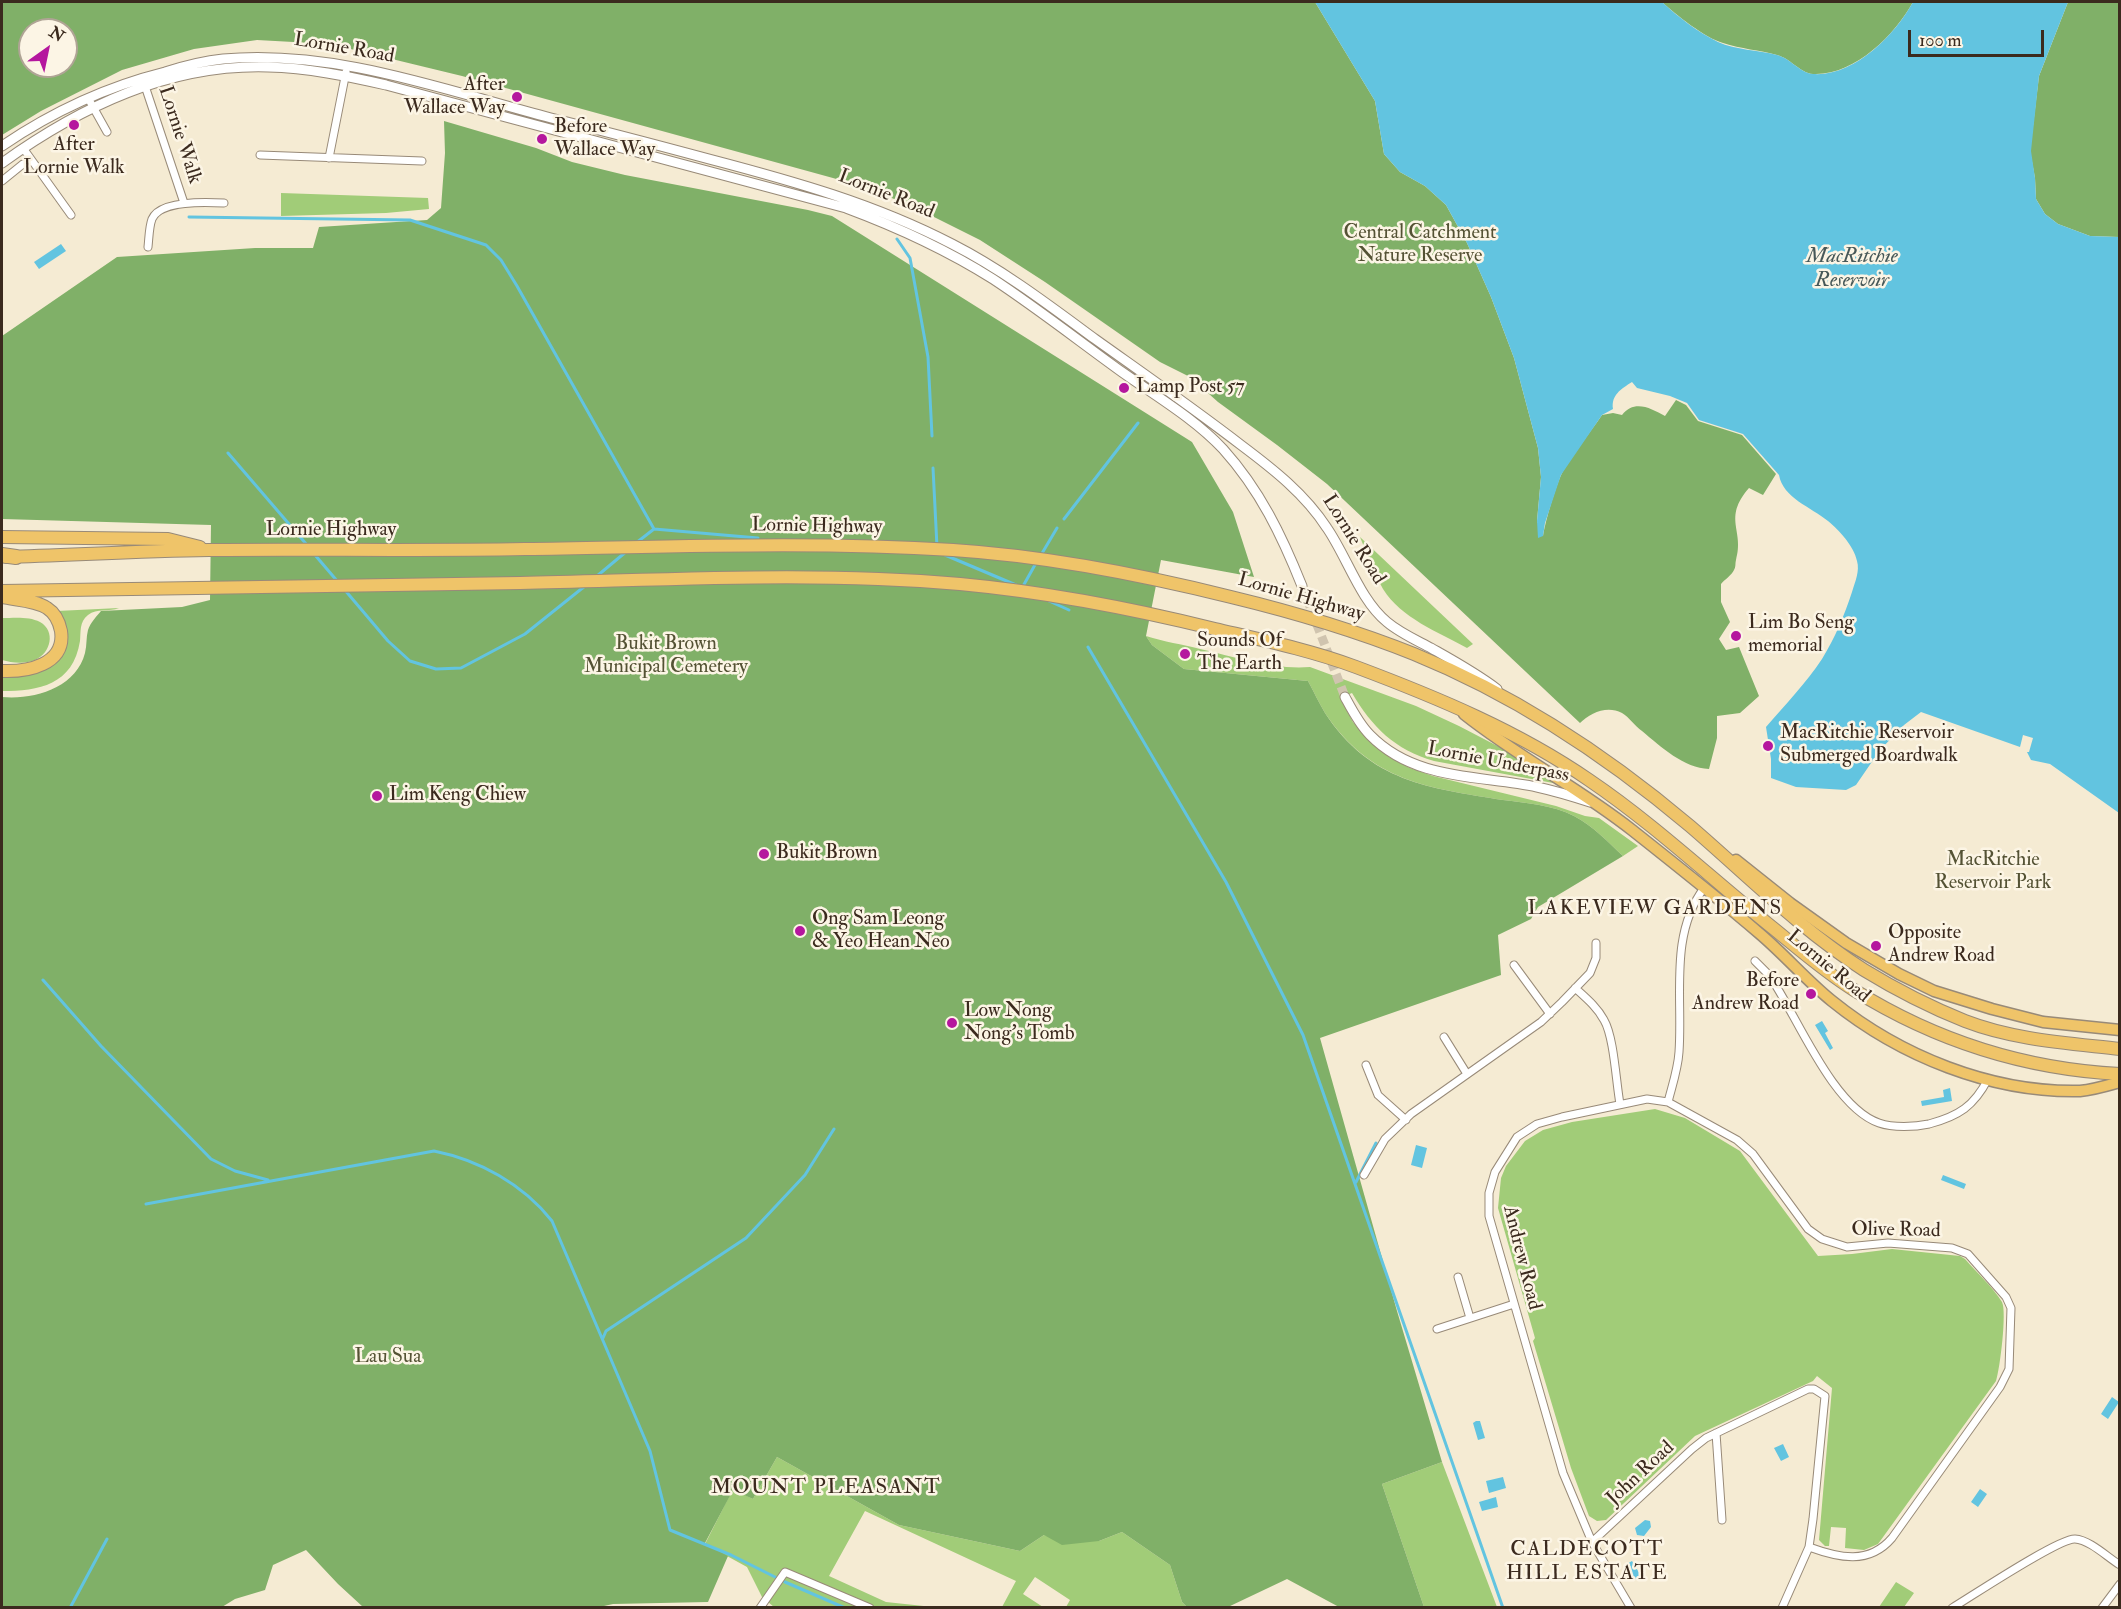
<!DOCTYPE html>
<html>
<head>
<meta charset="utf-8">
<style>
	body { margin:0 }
	#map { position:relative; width:2121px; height:1609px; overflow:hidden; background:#f5ebd3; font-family:"IM FELL Double Pica",serif }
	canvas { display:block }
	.frame { position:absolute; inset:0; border:3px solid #3b2a1e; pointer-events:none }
	.north { position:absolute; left:18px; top:18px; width:60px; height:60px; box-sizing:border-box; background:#fcf5e5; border:2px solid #afa495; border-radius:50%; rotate:33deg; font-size:16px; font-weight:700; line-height:24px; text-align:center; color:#3b2a1e }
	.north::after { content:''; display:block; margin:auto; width:21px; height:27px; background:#b5179e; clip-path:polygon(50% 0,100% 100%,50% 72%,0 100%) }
	.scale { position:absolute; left:1908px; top:30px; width:136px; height:27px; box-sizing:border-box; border:3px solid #3b2a1e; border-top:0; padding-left:8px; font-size:18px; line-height:21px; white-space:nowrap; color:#3b2a1e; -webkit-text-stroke:4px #fcf5e5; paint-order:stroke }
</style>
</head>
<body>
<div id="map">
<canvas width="2121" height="1609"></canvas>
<div class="frame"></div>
<div class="north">N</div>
<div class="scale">100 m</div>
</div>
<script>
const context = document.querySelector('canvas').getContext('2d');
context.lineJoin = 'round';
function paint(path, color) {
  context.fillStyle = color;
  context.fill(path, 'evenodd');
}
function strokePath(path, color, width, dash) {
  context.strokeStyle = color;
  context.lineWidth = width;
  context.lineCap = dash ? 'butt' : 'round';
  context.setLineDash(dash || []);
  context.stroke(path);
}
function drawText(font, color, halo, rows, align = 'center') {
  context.font = font + ' "IM FELL Double Pica",serif';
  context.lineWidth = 5;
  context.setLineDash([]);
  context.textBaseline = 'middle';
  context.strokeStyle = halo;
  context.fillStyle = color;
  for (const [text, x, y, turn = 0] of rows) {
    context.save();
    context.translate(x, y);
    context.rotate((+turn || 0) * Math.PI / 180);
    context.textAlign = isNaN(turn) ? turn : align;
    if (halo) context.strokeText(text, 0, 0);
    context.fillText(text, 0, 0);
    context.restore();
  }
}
const green = new Path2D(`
	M281,193L428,198L429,209L386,213L281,216Z
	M1360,537L1473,644L1467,648C1438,632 1401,618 1383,589C1374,573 1367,554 1360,537Z
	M119,608C109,612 97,608 88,615C79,622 81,632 80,641C73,685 39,691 2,691V676C22,676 40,675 57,662V611Z
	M2,618C13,618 29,616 40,622C56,631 51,653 35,660C25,664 12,663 2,660Z
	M1146,636C1164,642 1182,644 1200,649C1236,657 1273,670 1310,667L1416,706L1459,726L1507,751L1564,785L1434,761C1395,750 1372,727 1352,693L1340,698L1353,722L1367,738L1389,757L1410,768L1433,776L1556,806L1585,816L1599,818L1638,846L1623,856C1608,842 1593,826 1574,816C1553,805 1526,803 1503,800C1429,788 1371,782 1325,713C1319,703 1314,692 1308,681L1184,669L1152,645Z
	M1655,1109L1685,1118L1740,1151L1818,1256L1852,1254L1892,1249L1960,1256L1965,1259C1977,1273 1993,1287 2002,1302C2007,1312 2000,1369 1996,1381L1878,1544L1864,1550L1845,1548L1846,1528L1831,1527L1829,1546H1825L1819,1540L1832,1388L1817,1376L1813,1381L1695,1436L1606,1520L1597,1521L1589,1516L1571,1468L1533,1341L1535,1338L1498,1208L1501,1178L1506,1166L1525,1141L1543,1130L1572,1122Z
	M777,1457L899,1525L1020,1551L1044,1535L1099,1541L1122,1532L1170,1565L1182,1602L1187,1607H1066L1070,1600L1035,1577L1023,1594L1043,1607H1002L1016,1581L865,1511L829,1576L886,1602L933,1607H774L762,1597L747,1567L705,1544L733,1489L753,1499Z
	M1442,1462L1497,1607H1424L1382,1484Z
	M1896,1582L1914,1593L1904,1607H1879Z`);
const forest = new Path2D(`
	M2,2H1315L1375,101L1384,154L1400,172L1425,186L1446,205L1467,243L1491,297L1514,358L1538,448L1541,477L1537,521L1543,536C1546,519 1555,488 1562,473C1573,453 1589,434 1602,415L1613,413L1622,415C1634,399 1651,408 1665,416L1676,400L1686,405L1698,421L1742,435L1776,474L1763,495L1749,488C1722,519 1745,530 1736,560C1735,564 1736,567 1734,570C1732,575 1724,580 1721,584V602L1730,622L1719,639L1726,650L1739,647L1759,696L1740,713L1717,716V738L1709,769C1684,768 1661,747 1642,731C1635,726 1629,717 1622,713C1607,705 1590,713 1580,723L1327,484L1277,445L1218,402L1190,377L1160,362L1045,282L980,240L914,207L862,186L462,76L330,44L257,40L194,49L122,70L41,111L2,135ZM30,30H66V66H30Z
	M1662,2H1913C1895,35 1854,76 1813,74C1800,73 1790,58 1777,55C1759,50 1741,49 1723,43C1705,38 1675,14 1662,2Z
	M2068,2H2119V237L2090,236L2058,224L2045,214L2036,199L2035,178L2030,151L2039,76Z
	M444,121L536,148L572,162L625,175L808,210L832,216L1192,442L1233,512L1254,577L1161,560L1146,636L1152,645L1184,669L1308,681C1314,692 1319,703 1325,713C1370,782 1429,788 1503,800C1526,803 1553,805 1574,816C1593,826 1608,842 1623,856L1538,907L1531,919L1498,935L1501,975L1320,1038L1397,1311L1442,1462L1382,1484L1424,1607H1339L1287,1579L1228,1607H1187L1182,1602L1170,1565L1122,1532L1099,1541L1062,1545L1044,1535L1020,1551L899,1525L777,1457L753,1499L733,1490L705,1543L728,1556L708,1602L613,1604L595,1608L363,1607L338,1584L306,1550L273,1565L265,1590L235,1599L222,1607H2V697C34,700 76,688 85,653C87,645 86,637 88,630C90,623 97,616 101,611L182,607L210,600L211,525L2,519V336L117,257L255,248H313L319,227L427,220L441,208L445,153Z`);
const water = new Path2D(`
	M1315,2H1662C1678,17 1698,32 1718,42C1736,50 1758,50 1777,55C1790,58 1800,73 1813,74C1854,77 1895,35 1913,2H2068L2039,76L2031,151L2035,178L2036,199L2045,214L2058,224L2090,236L2119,237V813L2050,764L2031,760L2027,752H2029L2033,738L2023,735L2020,747L1921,712L1904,725L1880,750L1856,785L1846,790L1796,787L1771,778V759L1766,727C1785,705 1806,683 1822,659C1835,638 1844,616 1852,592C1855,582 1860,571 1857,561C1854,546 1839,530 1828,521C1811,507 1783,498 1779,475L1743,434L1699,420L1687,403L1670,396L1637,388L1632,382C1621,389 1611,395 1613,409L1602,415L1561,475L1545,523L1543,536L1538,538L1537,521L1541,477L1538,448L1514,358L1491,297L1467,243L1446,205L1425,186L1400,172L1384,154L1375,101Z
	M61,244L66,251L39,269L34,262Z
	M1822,1021L1828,1031L1825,1033L1833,1048L1830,1050L1815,1025Z
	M1950,1088L1952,1101L1922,1106L1921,1101L1944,1097L1943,1090Z
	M1416,1145L1427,1148L1422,1168L1411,1165Z
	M1943,1175L1966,1184L1964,1189L1941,1180Z
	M2112,1397L2119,1402L2108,1419L2101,1414Z
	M1476,1421H1480L1485,1438L1478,1440L1473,1423Z
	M1783,1444L1789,1457L1781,1461L1774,1448Z
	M1503,1477L1506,1488L1489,1493L1486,1481Z
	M1980,1489L1987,1494L1978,1507L1971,1502Z
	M1496,1497L1498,1507L1482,1511L1479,1502Z
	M1645,1520L1650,1521L1651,1527L1644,1536L1637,1535L1635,1528Z
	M1632,1561L1641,1576L1634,1580L1625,1565Z`);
const stream = new Path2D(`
	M189,217L410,220L486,245L501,260L517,286L654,529
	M897,239L910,258L928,357L932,436
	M228,453L307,545
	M933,468L937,547
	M1064,519L1138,423
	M636,543L654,529L758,538
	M315,555L338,582
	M945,555L1016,585
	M1041,555L1057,528
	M597,576L627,551
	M1022,588L1036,563
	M344,589L388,641L410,661L436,669L461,668L525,634L585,586
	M1049,601L1069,610
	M1088,647L1226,882L1303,1035L1503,1608
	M43,980L101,1046L211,1159L235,1171L268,1180
	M1356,1182L1376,1143
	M146,1204L434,1151C479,1160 523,1184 552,1221L650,1451L670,1530L731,1555L785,1582L845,1608
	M603,1338L606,1331L746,1238L805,1175L834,1129
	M70,1608L107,1539`);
const tertiaryTunnel = new Path2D(`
	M1302,586L1345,697`);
const minor = new Path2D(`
	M144,83L184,203
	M88,98L107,132
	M23,148L71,215
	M260,155L422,161
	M329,158L346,72
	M2,181L23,164L32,161
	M148,247C149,238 149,227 152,219C160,200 207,202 224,203
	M1755,961L1768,974L1776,986C1800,1024 1835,1108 1879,1123C1893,1128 1915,1127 1929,1124C1959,1116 1974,1106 1988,1079
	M1514,965L1550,1014
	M1575,988C1586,998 1597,1007 1604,1020C1614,1037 1616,1082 1620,1104
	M1444,1037L1467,1074
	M1366,1065L1378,1095L1406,1120
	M1668,1102C1672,1086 1678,1069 1679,1052C1683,997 1669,935 1704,888
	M1364,1175L1385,1139L1411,1114L1541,1022L1562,1002L1590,973L1596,958V943
	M1458,1277L1470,1318
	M1437,1329L1514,1304
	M1716,1433L1722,1520
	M1592,1542L1692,1449L1706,1438L1808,1389H1814L1825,1396L1813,1519L1809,1547L1782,1608
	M760,1608L785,1572L870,1608
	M1631,1608L1592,1542L1563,1473L1489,1216V1193L1495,1172L1517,1137L1537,1124L1562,1117L1647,1099L1668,1102L1737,1140L1753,1154L1808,1229L1822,1239L1847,1247L1888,1243L1952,1248L1968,1254L2006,1297L2011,1308L2009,1369L2000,1387L1892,1538C1869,1565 1839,1558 1809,1547
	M1952,1608C1972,1596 2059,1538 2075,1539C2090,1540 2107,1557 2120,1565
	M2102,1608L2120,1584`);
const tertiary = new Path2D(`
	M2,146C52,112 105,87 165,72C184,66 203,61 223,59C335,49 444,90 551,118C604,131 657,145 709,159C793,181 875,204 952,244C1003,270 1049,305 1095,339C1144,374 1193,408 1241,445C1273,469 1305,494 1327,528C1347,557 1360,600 1387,622C1400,633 1416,640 1431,648C1454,661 1476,673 1497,689
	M2,163C80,107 169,64 268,67C308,68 347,76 386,85L846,208C897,227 947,250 993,279C1037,308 1079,341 1122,372C1156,396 1195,419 1223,449C1260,490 1282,536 1302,586
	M1345,697C1352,710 1359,724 1370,735C1415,781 1479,775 1537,787C1555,791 1572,796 1590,802`);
const primary = new Path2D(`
	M1464,714C1518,757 1579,788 1632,830C1675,864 1718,898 1759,933C1785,955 1806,980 1832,1001C1900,1056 1991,1093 2080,1091C2093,1090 2106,1086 2120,1082
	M1736,860L1790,903L1846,943L1899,974L1934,991L1992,1009L2043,1022L2120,1030`);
const trunk = new Path2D(`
	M2,537L168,539L200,547
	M6,557C73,555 141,551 209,550C314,549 419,551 525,549C667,547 811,541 953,550C1047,556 1139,574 1231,597C1293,612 1354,630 1414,654C1515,695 1607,756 1690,826C1747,875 1800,929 1864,970C1895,989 1930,1007 1965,1021C2014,1040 2068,1043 2120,1049
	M2,591C174,588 347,587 520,583C666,580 814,571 960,584C1046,592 1130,608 1215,629C1262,640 1310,650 1356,667C1436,697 1518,731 1589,780C1654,824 1712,879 1773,928C1800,950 1825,972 1854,990C1936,1041 2023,1069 2120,1074
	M2,597C15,600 35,600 47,608C55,613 59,621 61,631C66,665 27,672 2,671`);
const motorway = new Path2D(`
	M2,555L16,557`);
const markers = [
	[517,97,6,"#b5179e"],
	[74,125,6,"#b5179e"],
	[542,139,6,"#b5179e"],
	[1124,388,6,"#b5179e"],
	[1736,636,6,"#b5179e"],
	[1185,654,6,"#b5179e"],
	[1768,746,6,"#b5179e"],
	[377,796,6,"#b5179e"],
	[764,854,6,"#b5179e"],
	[800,931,6,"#b5179e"],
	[1876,946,6,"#b5179e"],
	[1811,994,6,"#b5179e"],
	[952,1023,6,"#b5179e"]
];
const streetNames = [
	["Lornie Road",344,49,10],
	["Lornie Walk",179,135,72],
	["Lornie Road",886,195,22],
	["Lornie Highway",817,527,1],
	["Lornie Highway",331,531],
	["Lornie Road",1353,540,58],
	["Lornie Highway",1301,598,16],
	["Lornie Underpass",1498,763,11],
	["Lornie Road",1828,967,40],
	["Olive Road",1896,1231,1],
	["Andrew Road",1521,1258,76],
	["John Road",1641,1474,-43]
];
const poiNames = [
	["After",505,86,"right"],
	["Wallace Way",505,109,"right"],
	["Before",554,128],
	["Wallace Way",554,151],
	["After",74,146,"center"],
	["Lornie Walk",74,169,"center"],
	["Lamp Post 57",1136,388],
	["Lim Bo Seng",1748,624],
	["memorial",1748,647],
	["Sounds Of",1197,642],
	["The Earth",1197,665],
	["MacRitchie Reservoir",1780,734],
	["Submerged Boardwalk",1780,757],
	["Lim Keng Chiew",389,796],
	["Bukit Brown",776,854],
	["Ong Sam Leong",812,920],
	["& Yeo Hean Neo",812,943],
	["Opposite",1888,934],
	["Andrew Road",1888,957],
	["Before",1799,982,"right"],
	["Andrew Road",1799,1005,"right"],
	["Low Nong",964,1012],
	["Nong's Tomb",964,1035]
];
const parkNames = [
	["Central Catchment",1420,234],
	["Nature Reserve",1420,257],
	["Bukit Brown",666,645],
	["Municipal Cemetery",666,668],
	["MacRitchie",1993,861],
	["Reservoir Park",1993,884],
	["Lau Sua",388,1358]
];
const waterNames = [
	["MacRitchie",1852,257],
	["Reservoir",1852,281]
];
const neighbourhoodNames = [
	["LAKEVIEW GARDENS",1655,909],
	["MOUNT PLEASANT",826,1488],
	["CALDECOTT",1587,1550],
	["HILL ESTATE",1587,1574]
];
paint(green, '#a1cc78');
paint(forest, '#80b068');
paint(water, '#62c4e0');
strokePath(stream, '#62c4e0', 3);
strokePath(tertiaryTunnel, '#d0c4af', 9, [9, 4.5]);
strokePath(minor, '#988a78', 9);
strokePath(tertiary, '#988a78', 11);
strokePath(primary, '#988a78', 13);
strokePath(trunk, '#988a78', 14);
strokePath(motorway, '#988a78', 16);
strokePath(minor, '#fff', 7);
strokePath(tertiary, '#fff', 9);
strokePath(primary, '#efc469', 10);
strokePath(trunk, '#efc469', 12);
strokePath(motorway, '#efc469', 14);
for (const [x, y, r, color] of markers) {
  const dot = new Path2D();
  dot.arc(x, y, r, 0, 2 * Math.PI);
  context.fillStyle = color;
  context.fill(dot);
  strokePath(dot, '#fcf5e5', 2);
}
drawText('20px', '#3b2a1e', '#fcf5e5', streetNames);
drawText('20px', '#3b2a1e', '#fcf5e5', poiNames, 'left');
drawText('20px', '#545234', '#fcf5e5', parkNames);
drawText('italic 21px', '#475858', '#fcf5e5', waterNames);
context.letterSpacing = '1.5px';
drawText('21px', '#3b2a1e', '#fcf5e5', neighbourhoodNames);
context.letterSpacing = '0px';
</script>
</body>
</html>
